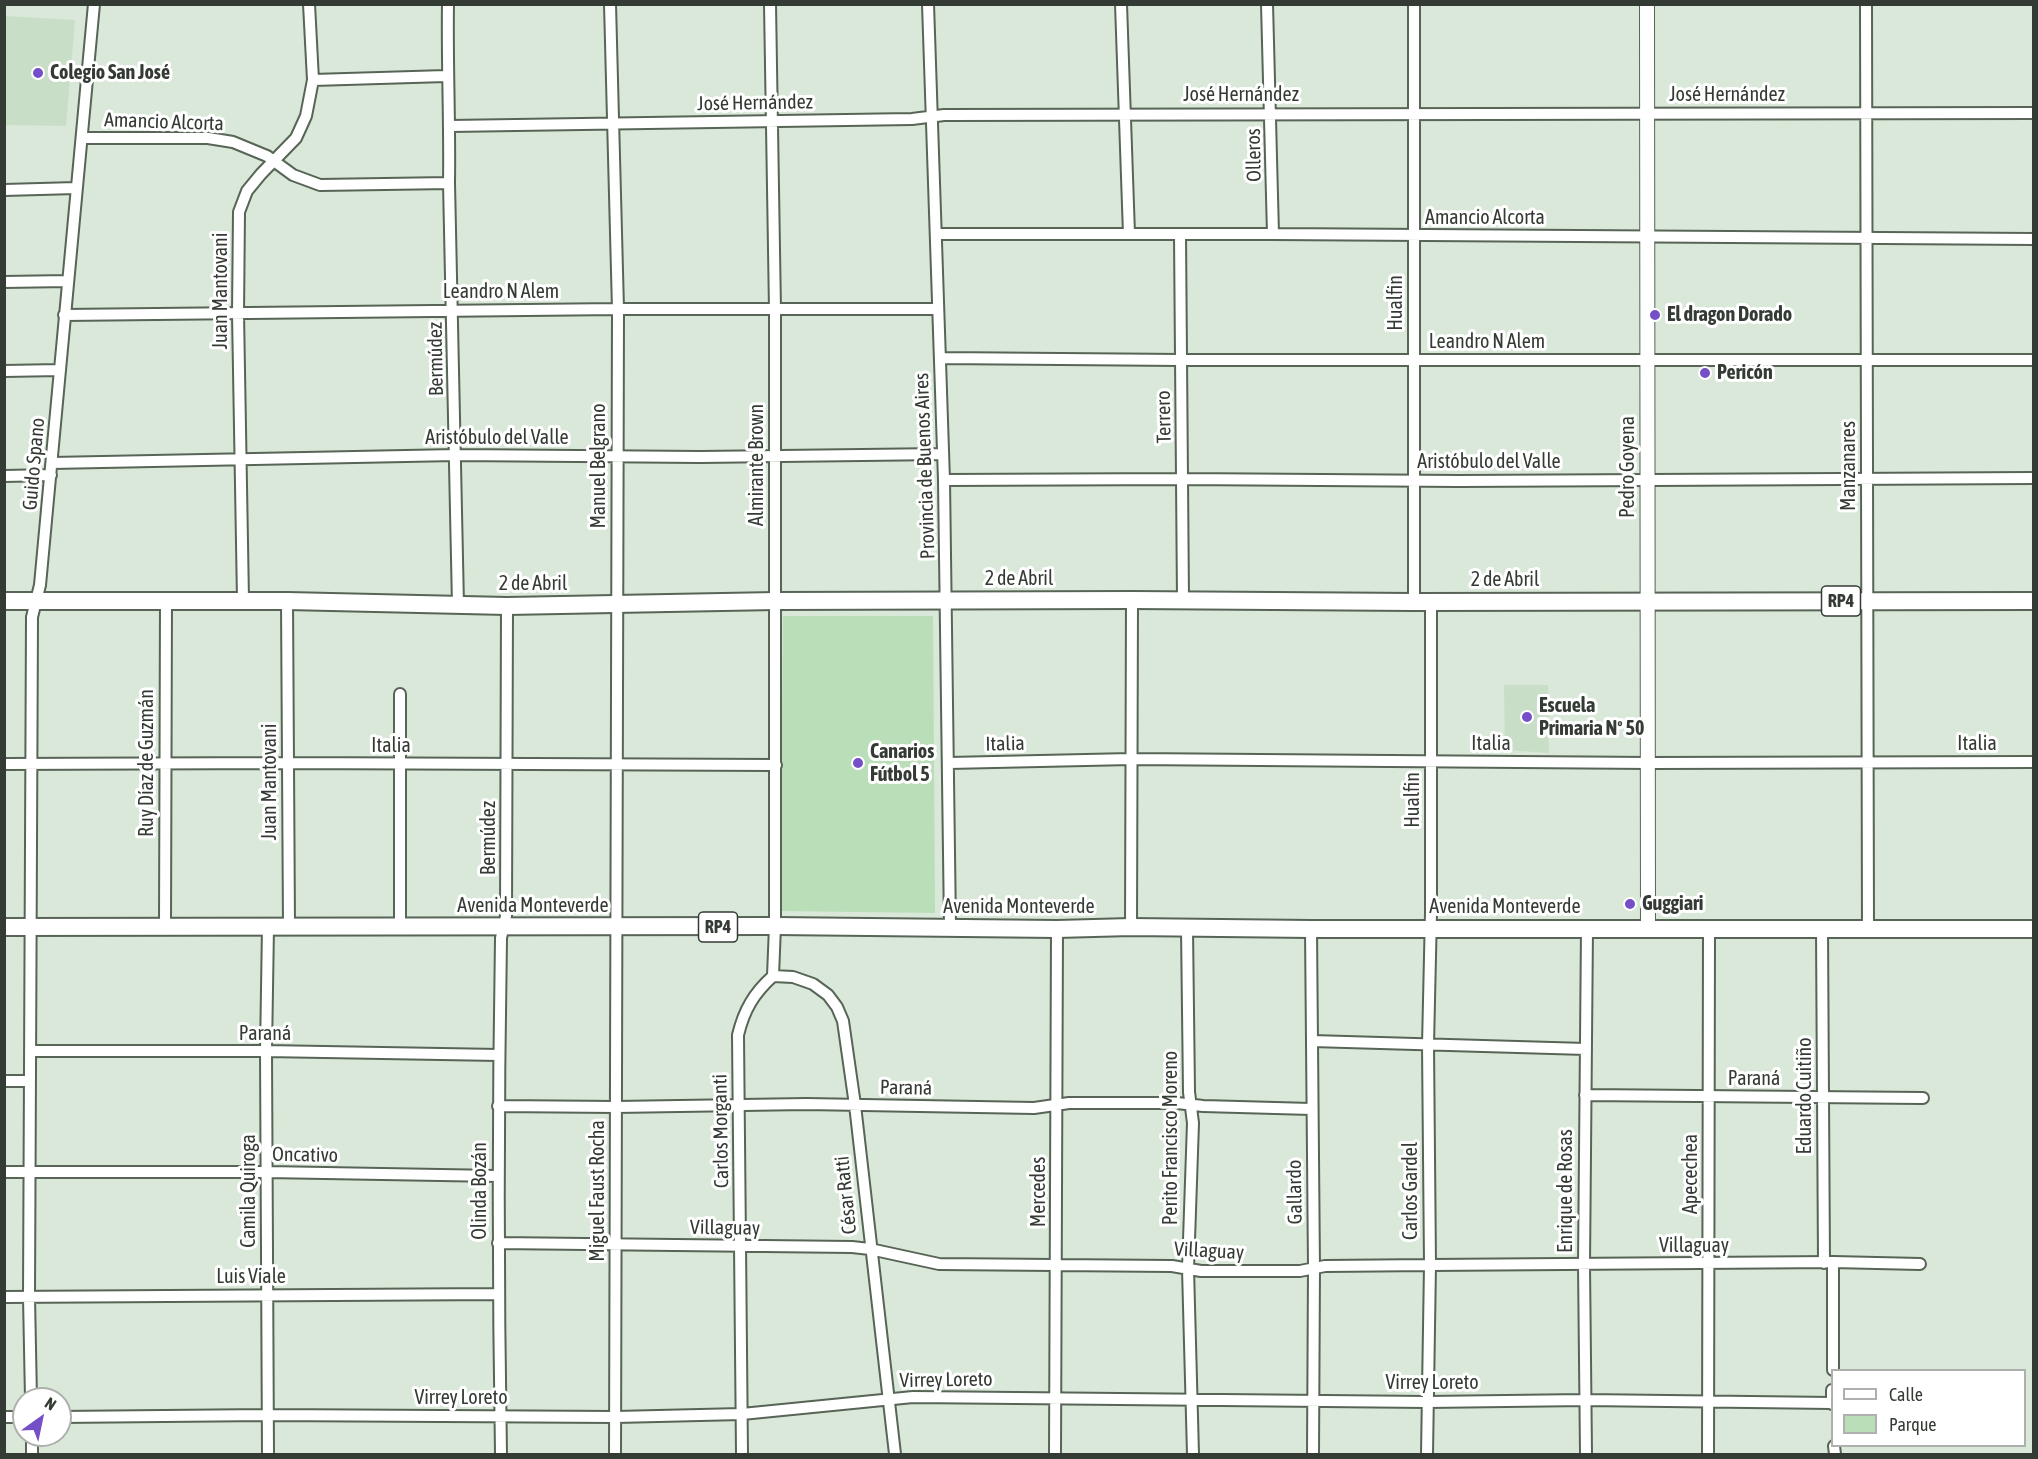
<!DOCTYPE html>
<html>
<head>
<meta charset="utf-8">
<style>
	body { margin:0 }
	#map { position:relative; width:2038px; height:1459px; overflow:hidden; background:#d9e8d8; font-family:"Asap Condensed",sans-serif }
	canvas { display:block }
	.frame { position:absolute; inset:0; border:6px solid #343a34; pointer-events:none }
	.legend { position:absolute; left:1831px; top:1369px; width:195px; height:78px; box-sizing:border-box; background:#fff; border:2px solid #aeb0ae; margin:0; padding:8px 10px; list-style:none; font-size:18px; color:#343a34 }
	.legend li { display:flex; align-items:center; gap:12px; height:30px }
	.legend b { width:30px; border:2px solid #aeb0ae }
	.north { position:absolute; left:12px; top:1387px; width:60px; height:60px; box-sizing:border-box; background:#fff; border:2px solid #aeb0ae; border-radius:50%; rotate:33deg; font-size:16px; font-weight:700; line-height:24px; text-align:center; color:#343a34 }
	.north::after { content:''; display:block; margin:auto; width:21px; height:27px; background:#744fc8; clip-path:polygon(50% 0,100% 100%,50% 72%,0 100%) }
</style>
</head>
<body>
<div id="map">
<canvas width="2038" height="1459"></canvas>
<div class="frame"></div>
<ul class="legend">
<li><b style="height:8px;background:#fff"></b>Calle</li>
<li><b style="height:16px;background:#badeb7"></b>Parque</li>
</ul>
<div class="north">N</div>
</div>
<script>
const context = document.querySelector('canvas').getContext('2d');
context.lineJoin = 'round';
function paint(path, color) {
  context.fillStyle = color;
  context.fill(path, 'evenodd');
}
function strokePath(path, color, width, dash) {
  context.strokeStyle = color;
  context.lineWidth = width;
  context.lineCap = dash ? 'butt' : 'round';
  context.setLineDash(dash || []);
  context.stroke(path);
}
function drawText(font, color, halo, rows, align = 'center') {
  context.font = font + ' "Asap Condensed",sans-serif';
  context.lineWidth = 6;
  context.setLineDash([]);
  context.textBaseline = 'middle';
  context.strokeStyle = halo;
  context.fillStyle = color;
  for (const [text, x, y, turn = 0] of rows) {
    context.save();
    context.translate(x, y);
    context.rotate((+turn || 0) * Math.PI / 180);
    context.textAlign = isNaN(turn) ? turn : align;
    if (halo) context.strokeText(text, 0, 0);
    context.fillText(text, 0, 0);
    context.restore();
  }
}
const built = new Path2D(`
	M4,16L75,20L66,126L5,125Z
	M1504,685H1548L1549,753L1505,750Z`);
const green = new Path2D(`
	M783,616H933L935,913L780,911Z`);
const minor = new Path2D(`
	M448,4C447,64 450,123 449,183L458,605
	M610,4L618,309L615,1454
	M928,4L944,480L950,927
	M1121,4L1129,234
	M1267,4L1273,234
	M1414,4V602
	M1866,4L1868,928
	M313,80L446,76
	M450,126L912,119L944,115L2034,113
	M82,138H208L233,142L267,156L293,175L320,185L449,183
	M4,190L76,188
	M937,234H1273L2034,239
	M1180,235L1183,600
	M4,282L68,281
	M64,315L618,309H938
	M940,358L1181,360H2034
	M4,371L60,370
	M52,463L456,455L700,457L943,454
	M4,476L51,475
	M944,480L1183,479L1459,481L2034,478
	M243,600L238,313L239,212L247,191L261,174L296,138L306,116L313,80L309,4
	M287,601L289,927
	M949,763L1131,759L1649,763L2034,762
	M4,764L287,763L776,765
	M165,926L166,600
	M400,926V694
	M1131,927L1132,600
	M1187,929L1189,1092L1193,1123L1188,1269L1193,1454
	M1311,929L1314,1268L1313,1454
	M1822,929L1824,1263
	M773,976L793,977L813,984L828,995L837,1007L843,1021L855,1105L895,1454
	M1312,1041L1586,1049
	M30,1051H266L499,1055
	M4,1081H30
	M1585,1095L1923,1098
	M498,1106L616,1107L806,1104L1034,1108L1069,1103H1177L1203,1106L1311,1109
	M4,1172H267L498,1176
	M498,1243L852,1247L870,1249L939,1264L1172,1266L1201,1271H1300L1325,1266L1430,1265L1833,1262L1920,1264
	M4,1297L498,1294
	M1833,1370V1262
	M1832,1390V1404
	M31,1399L29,1297L32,617L40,585L94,4
	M4,1417H24
	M60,1417L267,1415L616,1417L742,1414L913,1397L1427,1402L1585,1400L1832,1403
	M32,1435V1454
	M1834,1446L1835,1454
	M268,1454L266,1051L268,927
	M501,1454C498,1282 498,1110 501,938L506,916L507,606
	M742,1454L738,1035C744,1010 754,993 773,976L775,926V310L770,4
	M1055,1454L1057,929
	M1427,1454L1430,1265L1428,1045L1431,912V601
	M1586,1454L1584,1265L1587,928
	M1708,1454L1709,929`);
const tertiary = new Path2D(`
	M1647,4L1648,929`);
const primary = new Path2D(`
	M4,601H287L507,606L776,601L1132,600L1414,602L2034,601
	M4,927L775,926L1057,929L1131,927L1311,929H2034`);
const markers = [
	[38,73,6,"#744fc8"],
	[1655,315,6,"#744fc8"],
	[1705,373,6,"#744fc8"],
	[1527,717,6,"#744fc8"],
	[858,763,6,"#744fc8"],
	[1630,904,6,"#744fc8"]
];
const shields = [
	[1841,601,39],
	[718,927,39]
];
const shieldNames = [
	["RP4",1841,601],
	["RP4",718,927]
];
const poiNames = [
	["Colegio San José",50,73],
	["El dragon Dorado",1667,315],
	["Pericón",1717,373],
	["Escuela",1539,706],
	["Primaria Nº 50",1539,729],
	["Canarios",870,752],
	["Fútbol 5",870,775],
	["Guggiari",1642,904]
];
const streetNames = [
	["José Hernández",1241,95],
	["José Hernández",1727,95],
	["José Hernández",755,103,-1],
	["Amancio Alcorta",164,122,2],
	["Olleros",1254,155,-91],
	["Amancio Alcorta",1485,218],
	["Juan Mantovani",221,291,-90],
	["Leandro N Alem",501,292],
	["Hualfin",1396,303,-90],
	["Leandro N Alem",1487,342],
	["Bermúdez",436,359,-91],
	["Terrero",1164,417,-91],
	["Aristóbulo del Valle",497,438],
	["Aristóbulo del Valle",1489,462],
	["Guido Spano",34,464,-85],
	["Almirante Brown",757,465,-90],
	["Manuel Belgrano",599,466,-90],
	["Provincia de Buenos Aires",925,466,-92],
	["Manzanares",1849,466,-90],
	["Pedro Goyena",1628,467,-90],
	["2 de Abril",1019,579],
	["2 de Abril",1505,580],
	["2 de Abril",533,584],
	["Italia",1005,744,-1],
	["Italia",1491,744],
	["Italia",1977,744],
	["Italia",391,746],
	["Ruy Díaz de Guzmán",147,763,-90],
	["Juan Mantovani",270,782,-90],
	["Hualfin",1413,800,-90],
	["Bermúdez",489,838,-90],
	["Avenida Monteverde",533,906],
	["Avenida Monteverde",1019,907],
	["Avenida Monteverde",1505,907],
	["Paraná",265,1034],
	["Paraná",1754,1079],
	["Paraná",906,1088,1],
	["Eduardo Cuitiño",1805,1096,-90],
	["Carlos Morganti",721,1131,-91],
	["Perito Francisco Moreno",1171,1138,-90],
	["Oncativo",305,1155,1],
	["Apecechea",1691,1174,-90],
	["Camila Quiroga",249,1191,-90],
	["Olinda Bozán",480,1191,-90],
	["Miguel Faust Rocha",598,1191,-90],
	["Carlos Gardel",1411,1191,-90],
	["Enrique de Rosas",1566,1191,-90],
	["Mercedes",1039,1192,-90],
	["Gallardo",1295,1192,-91],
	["César Ratti",846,1195,-96],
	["Villaguay",725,1228,1],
	["Villaguay",1694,1246],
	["Villaguay",1209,1251,3],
	["Luis Viale",251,1277],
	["Virrey Loreto",946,1380,-1],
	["Virrey Loreto",1432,1383],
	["Virrey Loreto",461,1398]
];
paint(built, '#c9dec7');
paint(green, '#badeb7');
strokePath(minor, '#576456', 14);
strokePath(tertiary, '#576456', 16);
strokePath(primary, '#576456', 20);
strokePath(minor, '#fff', 10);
strokePath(tertiary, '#fff', 14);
strokePath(primary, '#fff', 16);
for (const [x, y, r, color] of markers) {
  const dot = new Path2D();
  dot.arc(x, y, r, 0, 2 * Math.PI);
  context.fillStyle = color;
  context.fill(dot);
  strokePath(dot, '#fff', 2);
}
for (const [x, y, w] of shields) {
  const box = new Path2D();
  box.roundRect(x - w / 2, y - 15, w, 30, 4.5);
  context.fillStyle = '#fff';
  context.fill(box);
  strokePath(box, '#343a34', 1.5);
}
drawText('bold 18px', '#343a34', null, shieldNames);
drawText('bold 20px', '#343a34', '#fff', poiNames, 'left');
drawText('20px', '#343a34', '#fff', streetNames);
</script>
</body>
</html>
